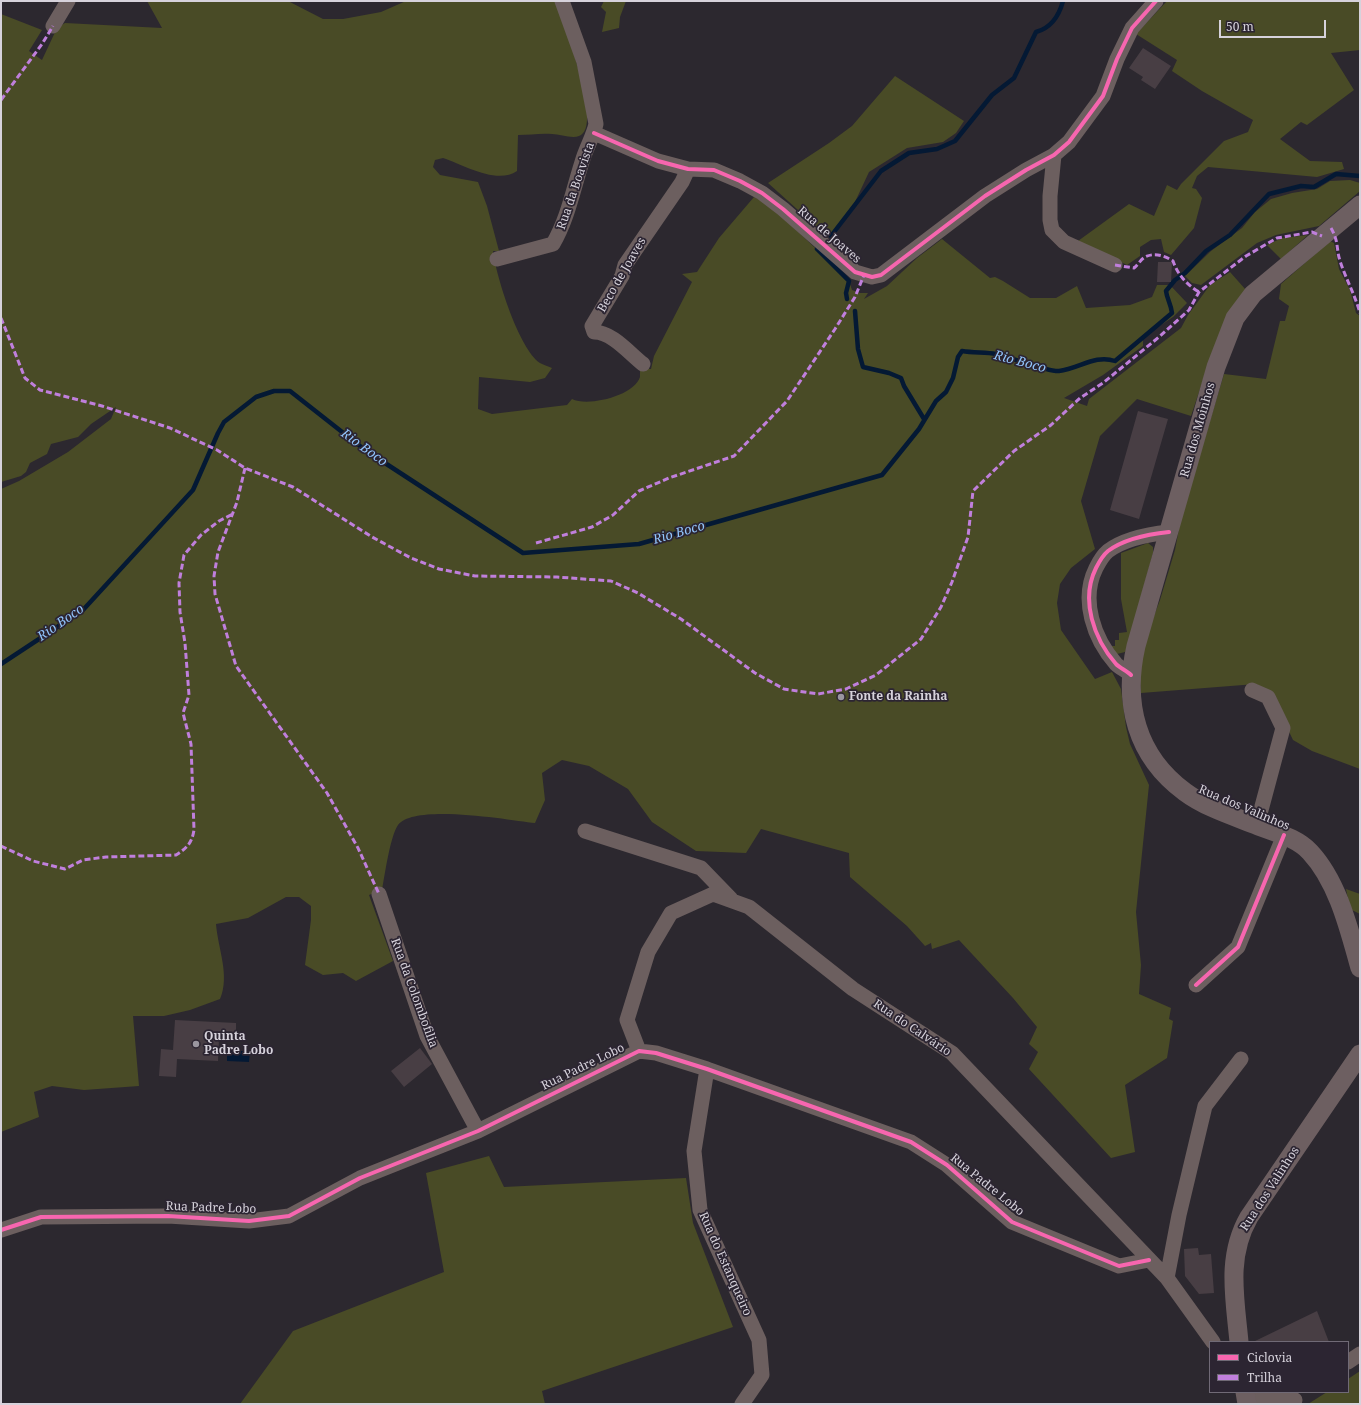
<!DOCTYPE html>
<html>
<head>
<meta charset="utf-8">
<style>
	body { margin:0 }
	#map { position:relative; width:1361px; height:1405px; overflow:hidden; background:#2c282f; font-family:"Noto Serif",serif }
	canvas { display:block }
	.frame { position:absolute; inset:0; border:2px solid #d6d2db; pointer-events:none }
	.legend { position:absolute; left:1209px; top:1341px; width:140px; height:52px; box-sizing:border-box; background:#2c2532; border:1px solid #706a76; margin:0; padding:5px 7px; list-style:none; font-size:12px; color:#d6d2db }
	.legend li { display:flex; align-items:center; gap:8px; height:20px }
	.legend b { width:20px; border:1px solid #706a76 }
	.scale { position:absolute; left:1219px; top:20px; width:107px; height:18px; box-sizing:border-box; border:2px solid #d6d2db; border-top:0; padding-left:5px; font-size:12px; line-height:14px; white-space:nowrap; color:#d6d2db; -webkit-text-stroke:3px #2c2532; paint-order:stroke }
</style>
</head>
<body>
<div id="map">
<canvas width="1361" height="1405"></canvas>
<div class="frame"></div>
<ul class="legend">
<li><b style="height:5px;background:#f766af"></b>Ciclovia</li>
<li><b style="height:5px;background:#c07fdc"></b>Trilha</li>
</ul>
<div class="scale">50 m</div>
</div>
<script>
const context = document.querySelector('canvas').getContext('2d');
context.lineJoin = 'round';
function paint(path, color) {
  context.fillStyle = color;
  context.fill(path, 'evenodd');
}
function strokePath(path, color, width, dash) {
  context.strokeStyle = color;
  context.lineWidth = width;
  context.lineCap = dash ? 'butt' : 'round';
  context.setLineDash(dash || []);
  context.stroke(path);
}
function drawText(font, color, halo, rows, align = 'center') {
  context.font = font + ' "Noto Serif",serif';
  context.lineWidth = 3.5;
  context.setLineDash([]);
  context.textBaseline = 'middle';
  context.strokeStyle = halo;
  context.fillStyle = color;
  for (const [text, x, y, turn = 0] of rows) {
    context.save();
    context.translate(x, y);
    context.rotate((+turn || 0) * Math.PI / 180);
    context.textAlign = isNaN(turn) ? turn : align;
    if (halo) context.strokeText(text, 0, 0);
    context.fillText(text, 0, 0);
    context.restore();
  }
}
const green = new Path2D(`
	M147,1H288L323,19H343L381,12L406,1H555C562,19 605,128 579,136C572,139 560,134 552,134C541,133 529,135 518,135L517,171C497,185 464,165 443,158L435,160L433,167L440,175L478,182L487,206L499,251H493C496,276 519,349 540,363C543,365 548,366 552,368L545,378L530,382L479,377L478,409L492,414L567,405L572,399C588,407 634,396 640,377C640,375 640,371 640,368L651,369L654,356L692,282L682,274L697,272L719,238L754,197L769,204L812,245L849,281L852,290L860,293H868L864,299L887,286L917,258L942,239L990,278L995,277L1003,281L1030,298H1056L1077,286L1086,308L1130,305L1152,297L1157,285H1170L1187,303L1173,317L1143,337V346L1103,375L1064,398L1087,406L1089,399L1181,328L1188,315L1210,285L1230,272L1246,290L1210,359L1191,416L1137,399L1100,436L1081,501L1095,549L1071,568L1060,584L1057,603L1061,630L1095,679L1112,672L1121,689L1126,727L1130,744L1149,785L1136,912L1141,965L1139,994L1171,1008L1169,1019L1173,1021L1167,1058L1125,1085L1135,1152L1111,1158L1029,1069L1038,1052L1029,1044L1037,1027L1013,998L959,940L932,949L931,943L925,946L907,926L850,877L849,853L761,829L746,853L696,851L652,822L628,789L589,766L562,760L542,773L545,800L535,823C509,820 414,803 398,825C390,837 385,874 382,890L369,895L393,961L356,981L343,973L323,975L305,965L311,920V906L299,897H286L248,918L216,924C218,949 230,975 220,999L190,1010L164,1016H133L139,1086L84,1090L52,1086L34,1092L39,1117L1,1132V489L19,481L68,452L111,419L116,407L91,424L78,437L51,444L47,454L30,463L26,472L21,476L1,482V14L42,30L29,51L42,60L57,28L65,23L162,28Z
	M604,1H626L620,17L619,28L602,32L606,12L601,7Z
	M1167,1H1360V50L1331,53L1354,90L1307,125L1301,122L1280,139L1310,161L1342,162L1344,169L1317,177L1208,167L1197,176L1192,188L1196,189L1202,198L1194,228L1171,255L1164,252L1161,239L1151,240L1140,247V256L1127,265L1078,241L1129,204L1154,216L1167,185L1177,190L1181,184L1224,141L1248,132L1253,120L1202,91L1172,71L1177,60L1136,34Z
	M895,76L964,121L956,133L943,142L907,148L869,172L854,204L840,224L829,235L818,228L768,183L829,143L852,126Z
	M1350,180L1360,183V191L1319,226L1276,235L1257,243L1201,285L1192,283L1185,276L1211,251L1242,228L1255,212L1271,199L1292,193L1317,189L1330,181Z
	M1308,235L1281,259L1267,245L1282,238Z
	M1330,241L1334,243L1339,269L1350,290L1356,313L1360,316V769L1312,751L1293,740L1272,696L1256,684L1141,693L1138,658L1160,600L1175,550L1181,518L1224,374L1266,379L1280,321H1285L1289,306L1279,299L1281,284Z
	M1148,543L1153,547V553L1127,649L1125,652L1117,654L1109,646H1115V640H1119V633L1127,632L1121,599V553Z
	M1346,889L1360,894V914L1350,909Z
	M489,1156L504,1187L686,1178L693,1223L733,1327L542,1391L545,1404H240L293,1331L444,1272L426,1173Z
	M1360,1371V1404H1308L1327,1392H1348V1379Z`);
const water = new Path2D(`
	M227,1051H250L249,1062L227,1061Z`);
const stream = new Path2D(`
	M831,236L881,171L909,153L937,149L955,141L992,95L1014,78L1036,32C1051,28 1059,16 1063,1
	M817,249L849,281L846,293L847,299
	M855,311L858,349L863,367L889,373L901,378L904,386L924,419
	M1,664L83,610L193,490L218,433L224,422L256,397L274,391H290L365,450L523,553L639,544L882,475L919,429L936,401L946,392L953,378L958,357L962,351C974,353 986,352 996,354C1010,357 1048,372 1059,371C1079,369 1095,354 1115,361L1172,313C1171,304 1167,299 1166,291L1175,280L1185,273L1206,251L1230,235L1269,194L1301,186L1314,187L1336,174L1360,176`);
const building = new Path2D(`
	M1143,48L1171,66L1155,89L1141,80L1143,77L1129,68Z
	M1158,262H1172L1171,282H1157Z
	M1138,411L1168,419L1139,519L1110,510Z
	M175,1020L236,1023V1039H219L218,1061L177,1059L176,1077L159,1076L161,1049L173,1050Z
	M420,1048L432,1064L404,1087L391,1071Z
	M1198,1248L1199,1255L1211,1254L1214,1293L1199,1294L1185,1276L1184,1249Z
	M1317,1311L1329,1342H1253Z`);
const minor = new Path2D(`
	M53,26L68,1
	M594,133L658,161L688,169L714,170L740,181L762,193L783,209L855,272L872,277L881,275L985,196L1026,170L1054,155L1069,142L1103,96L1117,59L1132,28L1156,1
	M1054,155L1050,196V220L1052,230L1064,242L1115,265
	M497,259L553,244C568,218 573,190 582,162C586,148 593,137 596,124L584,62L562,1
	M643,364C629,353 612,332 594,332L592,326L622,276L625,265L682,182L688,169
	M1131,675C1127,671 1120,668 1116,664C1094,639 1080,600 1096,568C1099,562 1102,556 1108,551C1124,539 1150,534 1169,532
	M1252,690L1268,697L1283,728L1257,825
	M585,831L701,868L731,899
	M379,894L427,1036L478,1131
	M1196,985L1238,947L1284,835
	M639,1051L627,1020L648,952L671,913L713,894L749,907L853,989L952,1053L1167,1278L1213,1342
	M707,1069L694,1151L700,1210L759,1340L762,1375L742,1404
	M1,1230L41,1217L168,1216L249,1221L289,1216L360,1178L478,1131L639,1051L656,1053L707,1069L911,1142L947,1165L1012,1222L1119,1266L1149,1260
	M1167,1278L1179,1215L1205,1106L1241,1059
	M1348,1362L1360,1354
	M1246,1399L1295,1400`);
const major = new Path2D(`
	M1360,205L1253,294L1235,318L1216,367L1136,646C1123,703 1136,756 1185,792C1205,807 1233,816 1256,825C1275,833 1296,837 1310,852C1338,882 1349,929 1360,968
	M1239,1342C1235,1298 1226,1257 1249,1217L1360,1054
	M1245,1392L1247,1404`);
const quiet = new Path2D(`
	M1,100L42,44L53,26
	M1331,228C1339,242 1336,248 1340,261C1346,279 1355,295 1360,313
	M1115,265L1134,268C1138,265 1141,259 1145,257C1155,252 1165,256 1173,261C1178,275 1186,284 1199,292
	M1,318L25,378L40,390L102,406L170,428L217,450L245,468L293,487L372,537L411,558L439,569L475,576L557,577L611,581L638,593L681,619L755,673L784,689L818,694L846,689L876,675L921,639L941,607L952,582L968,537L973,491L1014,451L1051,425L1080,398L1103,383L1159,337L1189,310L1199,292L1246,256L1277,238L1312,232L1322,236
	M245,468L237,502L218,552L214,576L215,594L236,666L327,793L358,848L379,894
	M536,543L592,527L613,515L639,491L669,478L734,456L787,401L835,329L855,297L864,275
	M1,846L33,861L65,869L83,860L106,857L176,855C187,848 192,843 194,830L191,744L183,713L189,695L185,643L180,612L179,583L184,555L201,535L219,521L233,514`);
const cycleway = new Path2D(`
	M594,133L658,161L688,169L714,170L740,181L762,193L783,209L855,272L872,277L881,275L985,196L1026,170L1054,155L1069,142L1103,96L1117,59L1132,28L1156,1
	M1131,675C1127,671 1120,668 1116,664C1094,639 1080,600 1096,568C1099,562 1102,556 1108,551C1124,539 1150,534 1169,532
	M1196,985L1238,947L1284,835
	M1,1230L41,1217L168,1216L249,1221L289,1216L360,1178L478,1131L639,1051L656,1053L707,1069L911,1142L947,1165L1012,1222L1119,1266L1149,1260`);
const markers = [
	[841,697,4,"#9a969f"],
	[196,1044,4,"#9a969f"]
];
const streetNames = [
	["Rua da Boavista",576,186,-71],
	["Rua de Joaves",829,235,41],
	["Beco de Joaves",622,275,-60],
	["Rua dos Moinhos",1198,430,-74],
	["Rua dos Valinhos",1244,808,23],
	["Rua da Colombofilia",414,993,70],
	["Rua do Calvário",912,1028,34],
	["Rua Padre Lobo",583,1067,-26],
	["Rua Padre Lobo",987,1185,39],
	["Rua dos Valinhos",1270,1189,-57],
	["Rua Padre Lobo",211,1208,2],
	["Rua do Estanqueiro",725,1264,66]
];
const poiNames = [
	["Fonte da Rainha",849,697],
	["Quinta",204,1037],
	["Padre Lobo",204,1051]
];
const waterNames = [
	["Rio Boco",1020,362,15],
	["Rio Boco",364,448,36],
	["Rio Boco",679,533,-16],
	["Rio Boco",61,623,-35]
];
paint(green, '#494b26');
paint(water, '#041934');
strokePath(stream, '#041934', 4.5);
paint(building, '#483e44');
strokePath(minor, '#6c5f5f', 15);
strokePath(major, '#6d5f61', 19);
strokePath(quiet, '#c07fdc', 3, [6, 3]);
strokePath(cycleway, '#f766af', 4);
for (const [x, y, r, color] of markers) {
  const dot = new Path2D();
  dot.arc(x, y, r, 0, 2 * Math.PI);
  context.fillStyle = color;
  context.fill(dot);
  strokePath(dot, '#2c2532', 1.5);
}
drawText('12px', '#d6d2db', '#2c2532', streetNames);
drawText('bold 12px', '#d6d2db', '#2c2532', poiNames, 'left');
drawText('italic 13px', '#91c4fb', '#2c2532', waterNames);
</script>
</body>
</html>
